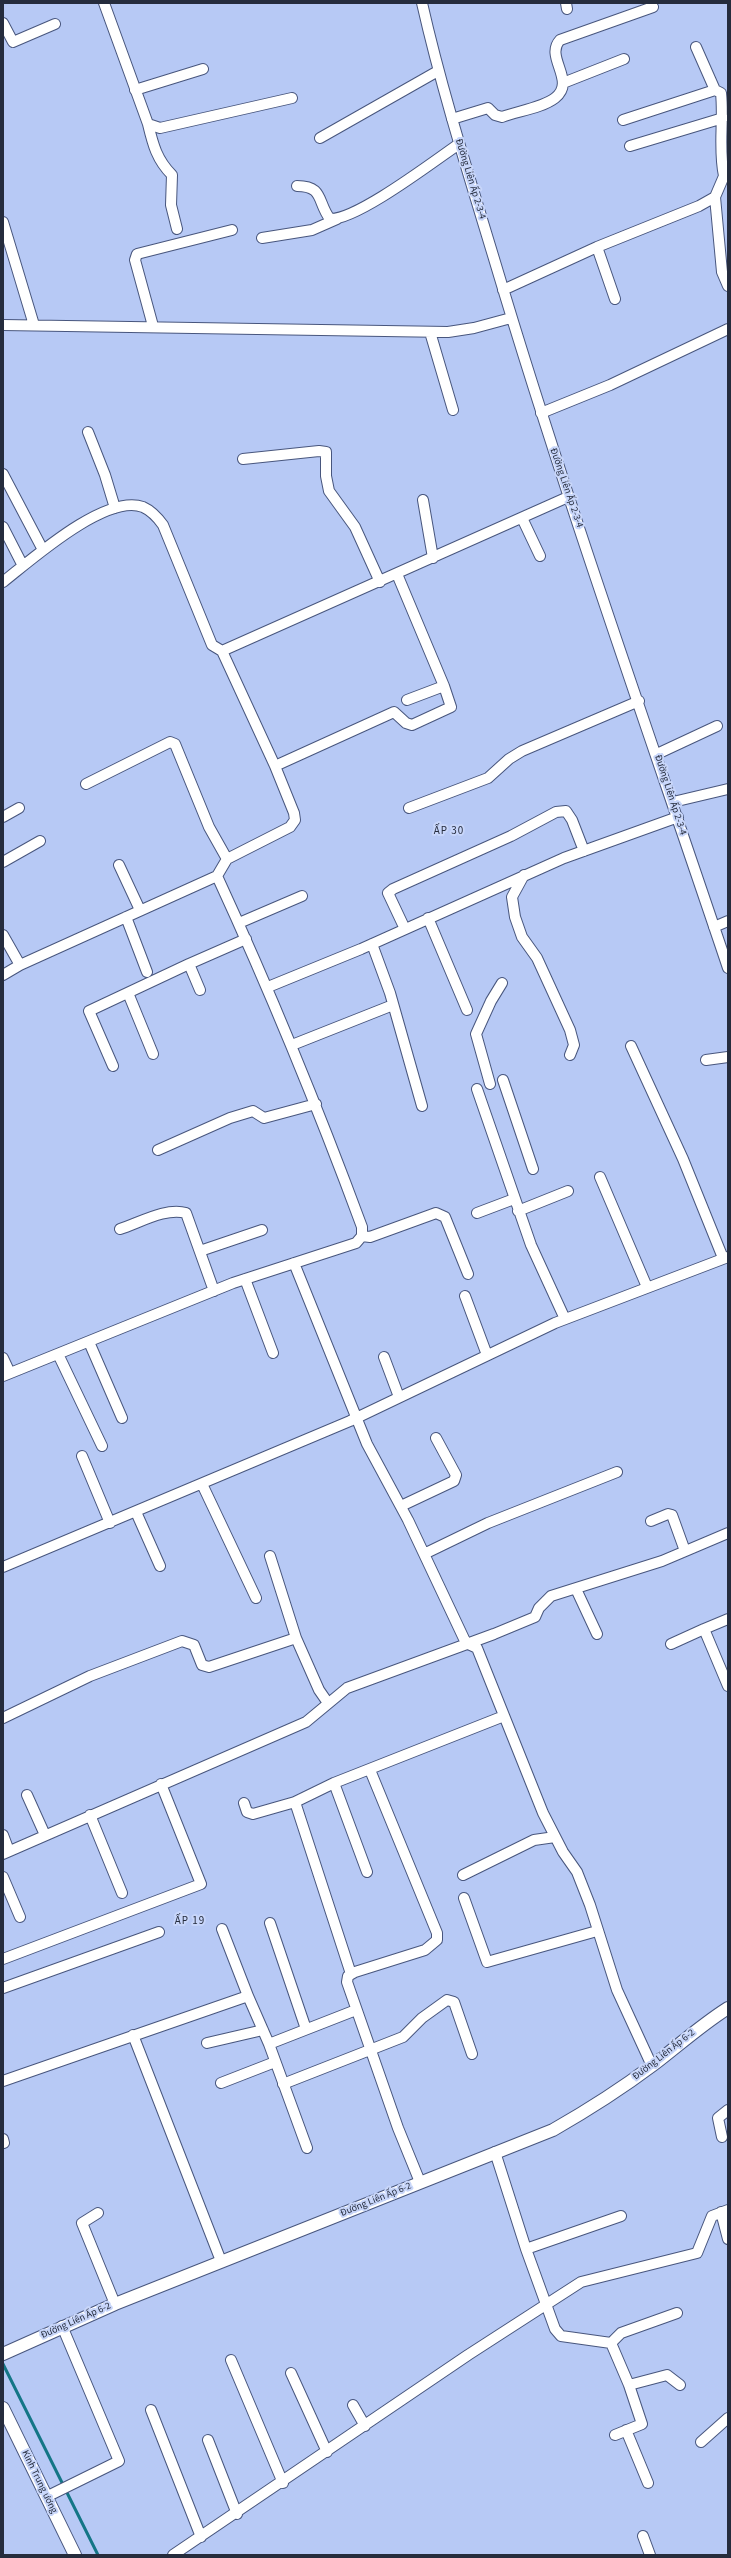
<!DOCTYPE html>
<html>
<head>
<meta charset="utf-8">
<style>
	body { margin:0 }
	#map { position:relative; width:731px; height:2558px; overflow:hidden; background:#b7c9f5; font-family:"Source Sans 3",sans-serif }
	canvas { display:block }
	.frame { position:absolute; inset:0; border:4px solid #252c3d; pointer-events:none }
</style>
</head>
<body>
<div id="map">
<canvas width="731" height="2558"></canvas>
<div class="frame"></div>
</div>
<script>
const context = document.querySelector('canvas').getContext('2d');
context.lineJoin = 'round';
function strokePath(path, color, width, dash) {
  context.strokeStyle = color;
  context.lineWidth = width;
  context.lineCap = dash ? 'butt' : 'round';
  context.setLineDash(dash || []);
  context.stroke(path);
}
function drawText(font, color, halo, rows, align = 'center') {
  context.font = font + ' "Source Sans 3",sans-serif';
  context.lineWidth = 4;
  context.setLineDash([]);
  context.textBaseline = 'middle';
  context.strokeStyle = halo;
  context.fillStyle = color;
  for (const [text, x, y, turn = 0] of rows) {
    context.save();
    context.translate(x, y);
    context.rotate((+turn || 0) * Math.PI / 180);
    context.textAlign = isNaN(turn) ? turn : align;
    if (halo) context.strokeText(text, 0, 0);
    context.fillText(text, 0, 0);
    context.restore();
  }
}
const stream = new Path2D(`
	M3,2364L98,2555`);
const minor = new Path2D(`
	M104,3L148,124L160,128L292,98
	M422,3C442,91 469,176 495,262C566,500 649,733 728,968
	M566,3L567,9
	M3,23L13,42L55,24
	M696,47L715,90L721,93C724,121 718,149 724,176
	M563,83L624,59
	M135,90L203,69
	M452,119L488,108L495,115L502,117C518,111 542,108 555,98C577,81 544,57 560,40L653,7
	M623,120L715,90
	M148,124C153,145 157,160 172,175L171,205L177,229
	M320,138L438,71
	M630,146L723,118
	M297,186C324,186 317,202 330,219C357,220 434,161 459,144
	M715,197L722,272L728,286
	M3,222L34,325
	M262,238L312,230L337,219
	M597,247L615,299
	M503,290L597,247L699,206L715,197L724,176L728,172
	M3,325L448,332L474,328L511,318
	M153,326L135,260L137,254L232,230
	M430,332L453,410
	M541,413L610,385L728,329
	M88,432L105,475L115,508
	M243,459L319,451L326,452V476L329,491L355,527L380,582
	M3,474L43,550
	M423,500L433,558
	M522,518L540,556
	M3,527L23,566
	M3,582C31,560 106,493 143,507C152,511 158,518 163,525L212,645L222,651L275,766L394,712L406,723L412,725L451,707L444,686L397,574
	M222,651L568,497
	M407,700L444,686
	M657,754L717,726
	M86,784L170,742L175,744L209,827L227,859
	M673,802L728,789
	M409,808L488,778L509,759L522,751L639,701
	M3,817L19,808
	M3,862L40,841
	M119,865L140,910
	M524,875L512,897L515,917L522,937L537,958L570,1030L574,1045L570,1055
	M217,876L227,859L290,827L295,820L294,813L275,766
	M126,917L147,972
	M428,918L467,1010
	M239,923L302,896
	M714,927L728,921
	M405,929L388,893L393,889L511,836L556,812L566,811L572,820L584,851
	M3,935L20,965
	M372,944L390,993L422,1106
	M3,975L20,965L217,876C270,991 318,1108 362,1227V1236L356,1243L233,1283L3,1376
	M268,987L361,949L564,858L678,817
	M200,990L189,964L246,939
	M128,993L153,1054
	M292,1045L393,1005
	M631,1046L683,1159L723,1258
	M706,1060L728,1057
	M113,1066L89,1011L189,964
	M503,1080L533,1169
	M490,1084L476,1034L491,1001L502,983
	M477,1089L531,1245L565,1319
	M158,1150L230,1118L253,1111L264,1118L316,1104
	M600,1177L647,1287
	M518,1211L568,1191
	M477,1213L514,1199
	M120,1229C139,1223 166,1207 186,1213L214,1291
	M362,1236L370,1237L436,1213L445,1217L468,1274
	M200,1251L262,1230
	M294,1263L367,1444L408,1520L466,1643L477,1648L543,1813L563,1852L577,1872L590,1905L617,1990L652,2066
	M245,1279L273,1353
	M465,1296L487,1355
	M89,1342L122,1418
	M58,1354L102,1446
	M384,1357L399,1397
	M3,1358L10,1373
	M82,1456L110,1523
	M202,1484L256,1598
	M401,1506L454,1481L456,1475L436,1438
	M136,1512L160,1566
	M651,1521L668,1514L672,1515L685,1551
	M424,1554L488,1523L617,1472
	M270,1556L296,1638
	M3,1567L350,1421L555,1323L728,1257
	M576,1589L597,1634
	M728,1619L704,1629L728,1686
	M671,1644L704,1629
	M3,1718L90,1676L182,1641L194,1645L202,1665L209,1667L296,1638L319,1690L328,1703
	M370,1770L437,1933V1940L425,1950L355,1972L348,1976L347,1982L398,2128L420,2182
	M334,1783L367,1872
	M27,1795L45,1835
	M244,1803L247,1812L253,1814L295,1802
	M90,1815L122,1893
	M3,1835L9,1851
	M3,1854L306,1722L347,1688L494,1634L535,1617L539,1608L551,1596L662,1561L728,1533
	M463,1875L534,1840L555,1837
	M3,1877L20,1917
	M464,1898L487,1962L597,1931
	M270,1923L306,2029
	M3,1959L201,1884L161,1784
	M351,1974L295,1802L334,1783L504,1716
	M3,1988L159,1932
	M248,1996L269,2044L307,2148
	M133,2035L221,2261
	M207,2043L263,2030
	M269,2044L356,2010
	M3,2081L248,1996L222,1929
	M221,2083L275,2062
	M283,2084L403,2037L422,2018L447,2000L454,2002L472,2054
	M722,2137L718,2118L728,2110
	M3,2139L4,2143
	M495,2152L526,2249L555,2329L561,2336L611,2343L629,2385L667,2375L680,2385
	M721,2212L728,2239
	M98,2213L82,2223L115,2304
	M526,2249L621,2216
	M611,2343L621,2333L677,2313
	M231,2360L283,2483
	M291,2373L327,2452
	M353,2405L365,2426
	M151,2410L201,2537
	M626,2430L648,2483
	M615,2435L642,2424L629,2385
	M208,2440L237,2514
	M701,2442L728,2418
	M46,2497L119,2461L62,2326
	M643,2536L650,2555
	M173,2555L468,2355L581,2282L697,2253L712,2216L728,2210`);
const tertiary = new Path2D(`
	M3,2354L115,2304L553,2130C588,2110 621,2089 653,2065C678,2046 701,2025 728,2008
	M3,2408L75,2555`);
const streetNames = [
	["Đường Liên Ấp 2-3-4",470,179,73],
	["Đường Liên Ấp 2-3-4",566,488,71],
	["Đường Liên Ấp 2-3-4",670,795,72],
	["Đường Liên Ấp 6-2",664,2055,-38],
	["Đường Liên Ấp 6-2",376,2200,-22],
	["Đường Liên Ấp 6-2",76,2321,-24],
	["Kinh Trung ương",39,2482,64]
];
const neighbourhoodNames = [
	["ẤP 30",449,832],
	["ẤP 19",190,1922]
];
strokePath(stream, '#147686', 3);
strokePath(minor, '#48567d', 12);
strokePath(tertiary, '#48567d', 14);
strokePath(minor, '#fff', 10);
strokePath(tertiary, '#fff', 12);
drawText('10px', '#252c3d', '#c8d6fa', streetNames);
context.letterSpacing = '1px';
drawText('11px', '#252c3d', '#c8d6fa', neighbourhoodNames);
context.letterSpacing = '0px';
</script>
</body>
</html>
